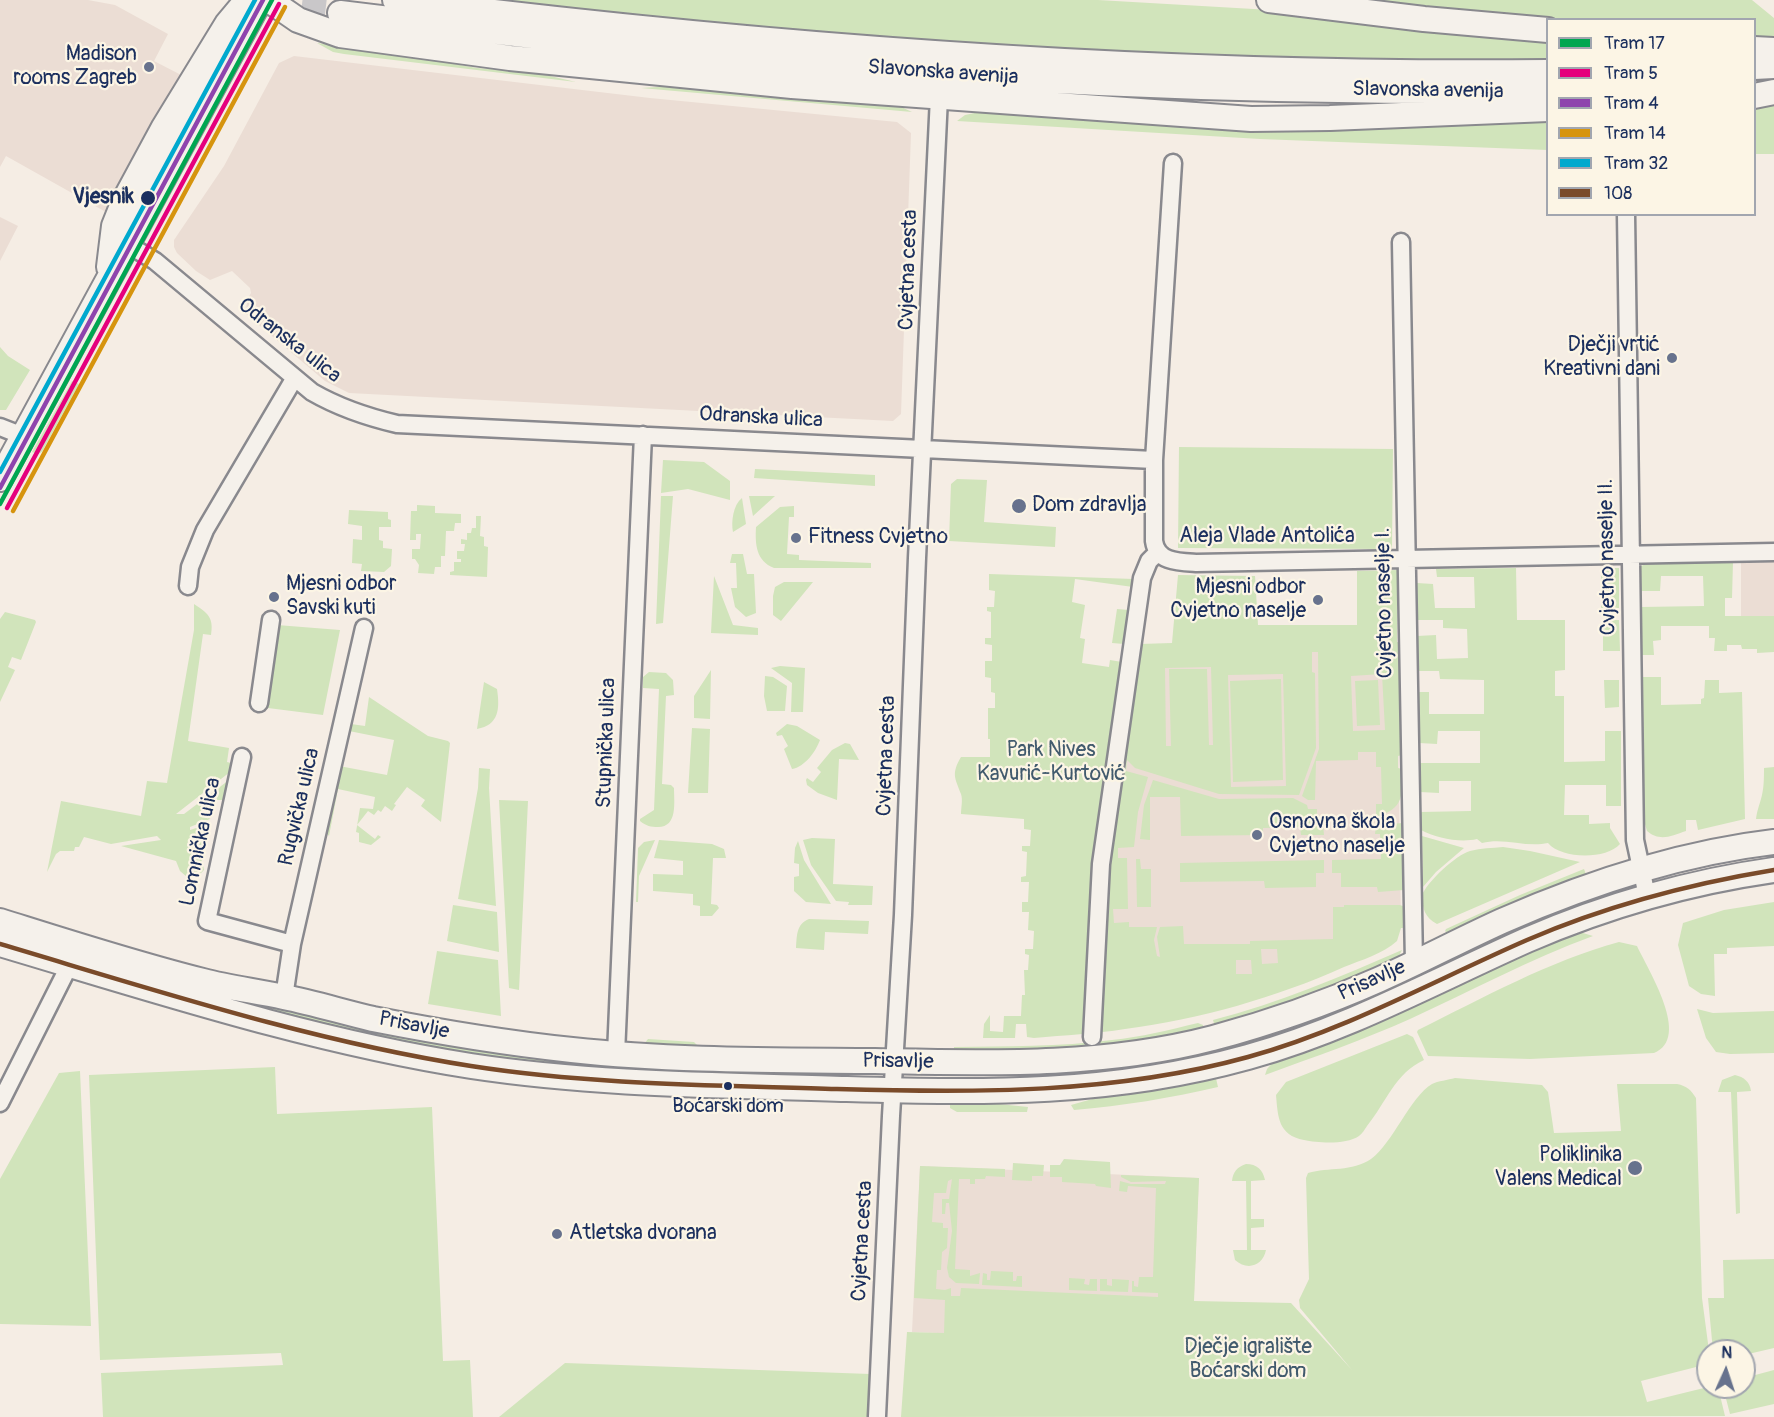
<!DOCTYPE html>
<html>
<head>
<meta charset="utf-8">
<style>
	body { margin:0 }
	#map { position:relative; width:1774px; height:1417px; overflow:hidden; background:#f5ede4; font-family:Pangolin,sans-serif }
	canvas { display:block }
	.legend { position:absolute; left:1546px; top:18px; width:210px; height:198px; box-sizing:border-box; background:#fcf5e5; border:2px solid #a2a6af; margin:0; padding:8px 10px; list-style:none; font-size:18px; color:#1b2f5e }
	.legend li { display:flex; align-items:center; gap:12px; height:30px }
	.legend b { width:30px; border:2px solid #a2a6af }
	.north { position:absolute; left:1696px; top:1339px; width:60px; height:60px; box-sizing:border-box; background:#fcf5e5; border:2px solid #a2a6af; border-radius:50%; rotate:3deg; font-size:16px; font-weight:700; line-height:24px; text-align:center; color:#1b2f5e }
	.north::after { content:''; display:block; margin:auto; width:21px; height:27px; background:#67728d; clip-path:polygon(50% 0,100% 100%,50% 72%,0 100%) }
</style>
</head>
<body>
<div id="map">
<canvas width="1774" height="1417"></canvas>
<ul class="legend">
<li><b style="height:8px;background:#00a651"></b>Tram 17</li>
<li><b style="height:8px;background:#e5007d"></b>Tram 5</li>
<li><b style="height:8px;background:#8e44ad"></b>Tram 4</li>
<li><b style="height:8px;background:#d6940e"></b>Tram 14</li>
<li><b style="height:8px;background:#00a9ce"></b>Tram 32</li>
<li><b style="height:8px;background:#7a4b2a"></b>108</li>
</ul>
<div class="north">N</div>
</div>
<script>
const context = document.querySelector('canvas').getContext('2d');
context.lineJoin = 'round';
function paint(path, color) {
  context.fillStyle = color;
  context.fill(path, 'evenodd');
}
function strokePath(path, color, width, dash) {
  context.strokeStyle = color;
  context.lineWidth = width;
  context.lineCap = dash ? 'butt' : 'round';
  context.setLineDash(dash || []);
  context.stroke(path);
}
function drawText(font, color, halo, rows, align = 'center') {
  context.font = font + ' Pangolin,sans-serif';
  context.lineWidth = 4.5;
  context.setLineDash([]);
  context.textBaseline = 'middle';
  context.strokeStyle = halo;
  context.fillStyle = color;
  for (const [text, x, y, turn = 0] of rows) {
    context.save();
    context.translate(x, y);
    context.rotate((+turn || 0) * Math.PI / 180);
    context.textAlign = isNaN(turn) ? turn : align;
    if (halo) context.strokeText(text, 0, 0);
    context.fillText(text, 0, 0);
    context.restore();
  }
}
const built = new Path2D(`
	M0,0H88L115,5L168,34L154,61L187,78L113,216L6,156L0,167Z
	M294,56L650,98L897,122L911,133L901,414L893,421L349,393L325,381L246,314L247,300L251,293L250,288L232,271L210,280L196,271L177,253L174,247V240L224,166L279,63Z
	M0,217L18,226L0,261Z
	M1741,558L1774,559V616H1741Z
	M1358,643L1397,672L1401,923L1248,988L1114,1017L1112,858L1144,644Z
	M920,1166L1199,1178L1192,1343L912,1332Z`);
const green = new Path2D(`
	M475,0H1098L1271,10L1547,43V65L1295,62L847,38Z
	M1356,0H1752L1774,18V43L1755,42L1754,20H1548Z
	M317,43L381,51L477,68L533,72L576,82L344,54L333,52Z
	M673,86L895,104L912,112L641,88Z
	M1774,105V154H1755L1754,106Z
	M984,111L1035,116L1174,123L1547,115L1548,150L1260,139L957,121L965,115Z
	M0,347L8,356L30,370L6,410H0Z
	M72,381L79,384L42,452L38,454L32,452Z
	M1179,447L1393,449L1392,549L1178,548Z
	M663,460L704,462L730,481V500L688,489L661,493Z
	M755,469L875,475V486L754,478Z
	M957,479L987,480L984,522L1056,527L1055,547L949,541L951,484Z
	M661,496H673L663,623L656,624Z
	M749,496H775L753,516Z
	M742,498L746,524L733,532C731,522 733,505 742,498Z
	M417,505L435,506V513L461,514V523H455L454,531H446L445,556H441V567H435L434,574L418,573L419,565L415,559H412V549H420L421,534H416V540H410L411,511H417Z
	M794,506V517H789L787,554L799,555V560L871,563V568H774C756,561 755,544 756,527L780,507Z
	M349,510L388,512V519L391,520V527H379V540L383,541V548L392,549L391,566L384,572L361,571L362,564L352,563L353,539L362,540V526L348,524Z
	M476,516H481L480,536L484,537V546L488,547L487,577L450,575V572L454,571V562H461V559H457V551H464L465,544H461V539L467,540V533H471L472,528H476Z
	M732,554H743L747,574H754L756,613L746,617L735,607L731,588H737L736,563H730Z
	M1733,562L1732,598H1725V616H1774V652L1757,653V649H1742L1741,645H1727V651H1714L1715,638H1709V626H1661V640L1653,641L1654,655H1642L1641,607L1704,606L1703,576H1661L1660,591H1641V566L1649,563Z
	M1516,568L1517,620H1565V670L1555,671V696H1564V762L1605,761V731H1621V806H1606V785H1565L1564,815H1589V824L1610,823V828L1620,844C1606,860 1561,859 1548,843C1526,848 1504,837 1482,843L1477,839C1460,843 1436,838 1421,830V812L1471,811V781H1439V793L1420,792L1419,763H1480V731H1438L1437,744L1419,743V692H1429V714H1484V680L1440,679L1439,671H1418L1417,636L1436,635L1437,659L1468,658L1467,629L1443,628V620H1416L1417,583L1433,584L1435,608H1475L1474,577H1437L1436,569Z
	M1601,568H1619V608H1601Z
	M1398,570L1397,642H1400L1402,755L1398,756V768L1402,769C1402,796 1405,808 1376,817V804H1382L1381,767H1376V752H1358V760L1316,761L1315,800H1308L1302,796L1319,749L1318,652H1312V672L1315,673L1316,748L1299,795L1219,794L1135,768L1127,760L1126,771L1148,777L1138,812L1134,847L1118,848V858H1127L1128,909H1113L1114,923L1129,922V927H1157L1154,940L1157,956L1160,957L1157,937L1160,927L1183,926L1184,944H1250V941L1333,939V907H1344V905H1400L1405,907V928H1401L1397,941C1383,954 1361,960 1344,967C1275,998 1200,1019 1125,1029C1095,1034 1065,1035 1034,1038L1027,1037L1026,1024H1016L1015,1038H983L984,1024L990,1015V1031L1003,1032L1004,1016H1021L1022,995H1025L1024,970H1028L1029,955L1025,954V949H1033L1034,931L1028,930L1029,912H1022V902H1028L1029,882H1021V877L1026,876L1027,852L1022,851V846H1030L1031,830L1024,829V819L961,814C961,808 963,800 961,794C955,778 951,774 961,757H990V739H988V708H995V693L991,692V678L985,677V661H992V645L985,644V638H991V612L987,611V607H994L995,591L989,590V574L1134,579L1133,587L1075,579L1072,602L1085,605L1080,638L1085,639L1082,663L1109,667L1110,660L1122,662L1112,750L1124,757L1140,644L1172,643L1178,575L1255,576L1258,625H1357V571ZM1211,667L1213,745H1209L1207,669H1169L1171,746H1166L1165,668ZM1283,674L1286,786L1231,787L1228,675ZM1382,674L1385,730L1353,731L1351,676ZM1261,949H1277L1278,963L1262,964ZM1236,960H1251L1252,974H1236Z
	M714,576L733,625L758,628V635L711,633Z
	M784,582H813L781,621L773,615V596L775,587Z
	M194,604C208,613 214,618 211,635L203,634L188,741L229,748L227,762L231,763L230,772L176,814H184L233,777L225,800H213L210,819L190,827V830L209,824L205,846L188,842L187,846L204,851L201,864L203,865L204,870L197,877H187L180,871L176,861L121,846L161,840L157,836L111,844L84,837L79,847H75L74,851H60L56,854L47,872L61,801L141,816L147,781L167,783L194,630Z
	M1117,609L1129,610L1124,644L1112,643Z
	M5,612L35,620L36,622L21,660L12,657L8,667L15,670L0,702V619Z
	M1603,620H1619L1620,651H1603Z
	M277,625L340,630L323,715L268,708L265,704Z
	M780,666L805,668L803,712H791L792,683L771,668Z
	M711,670L710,719L694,718V696Z
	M649,672L666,673L673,680L674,695L666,696L662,784L671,785L674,788C674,802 678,827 658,827C651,827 646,826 640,821V819L654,810L659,689L643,688V677Z
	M765,676L773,677L787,686L785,711H767L764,696Z
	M1643,677H1661V705L1701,704V699L1704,698L1705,680H1719V693L1742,692L1745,819L1698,830L1696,820H1686V831C1671,836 1660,842 1647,831L1644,821Z
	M1281,679L1283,780L1233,782L1230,681Z
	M1378,680L1380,725L1357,726L1355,681Z
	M1604,680H1619V707L1605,708Z
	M484,682L497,689C500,709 499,725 477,729Z
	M369,697L428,736L448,741L450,743L441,822L421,806L425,800L407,787L394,804L396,805L392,811L385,806L381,812L378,810L374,815L368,811L357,825L375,839L378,835L381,837L371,845L359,842V833L356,832L360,808L373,809L375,797L338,789L329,836L325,831L339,766L387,775L394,740L349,731L351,724L365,726Z
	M787,724L797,726L820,740C816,751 805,767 792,769L784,749L788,746L782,735L777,736L776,733Z
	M692,728L710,729L708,793H688Z
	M845,743L850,744L859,760L839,759L837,800L818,793L807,785L806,780L807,778L813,782L821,772L817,768L832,750Z
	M1774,767V819H1756C1757,811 1759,806 1761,799C1764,789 1764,778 1764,768Z
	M479,768L490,769L489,788L496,906L458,899L478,788Z
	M1153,780L1219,799L1293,798L1307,805L1308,809H1317V823L1323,824L1324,835H1301L1300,827L1263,828V835L1181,836L1180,797H1150V840L1140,839L1144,805Z
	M499,800L528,801L519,990L509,988Z
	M1403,823L1404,890L1378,892L1377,887H1341V873H1332V860L1381,859L1380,834H1375L1376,825Z
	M1422,836L1464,848L1436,872L1423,887Z
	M812,838L835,839L833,884L873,886L872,905H848L849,902L836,901L811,865L803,840Z
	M655,840L639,876L638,902H636L638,848L644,842Z
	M659,840L712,844L724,849L726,858H713L711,904L717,905L719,908L712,916H700V906L693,905V894L653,891V874L683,875V861L654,858Z
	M798,841L804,860L831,904L806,902L794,891V877L799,876V864L794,863L795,848Z
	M1503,847L1530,851L1580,862L1437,924C1425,918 1422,908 1422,895C1428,881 1456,855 1470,851C1481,848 1492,848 1503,847Z
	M1136,859H1140L1141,869H1151V907H1137Z
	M1324,860V873H1316V887L1265,888L1264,881L1180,882V863Z
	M1584,869L1587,877L1448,934L1445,931L1446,929L1520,895Z
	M1593,898L1477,947L1446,965L1362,1007L1223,1055L1220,1045L1526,920Z
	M1774,902V946L1727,948V954H1714L1715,996L1701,994L1689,986L1678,945L1683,923L1724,910Z
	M453,905L497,912L499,952L447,941Z
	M809,919L869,921L868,934L825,932L824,950L796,948C797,936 796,924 809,919Z
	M1573,930L1593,936C1530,959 1471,991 1410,1019C1363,1040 1314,1057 1265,1075L1267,1069L1276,1059Z
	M0,933L228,997L833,1070V1074L705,1071L654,1075L466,1056L264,1011Z
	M1619,942L1637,946C1648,970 1692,1038 1654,1053L1530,1059L1428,1056L1417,1032L1418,1030C1483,998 1549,961 1619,942Z
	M1402,950L1398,958L1339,987L1215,1027L1213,1020C1279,1003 1340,977 1402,950Z
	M437,951L498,960L501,1016L428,1004Z
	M1697,1009L1713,1013L1774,1011V1053L1730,1054L1716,1052L1706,1038Z
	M1198,1023L1203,1025L1204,1031L1073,1051L954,1054V1047C1007,1046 1059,1047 1112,1040C1141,1037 1169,1030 1198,1023Z
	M1407,1034L1413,1037L1424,1060C1395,1073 1386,1103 1367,1126C1365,1129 1362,1134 1359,1136C1346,1145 1318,1143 1304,1140C1278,1135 1278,1117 1276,1095L1286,1082Z
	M648,1039L694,1042L697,1045L683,1048L644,1044Z
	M1208,1047L1211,1057L1093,1078L950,1082V1078H1037L1072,1076Z
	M275,1067L277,1114L432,1107L443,1361L470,1360L473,1417H103L101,1373L283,1365L281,1353L100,1360L89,1075Z
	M80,1071L91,1326L0,1324V1179L59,1073Z
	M1215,1074L1218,1087C1170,1098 1123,1106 1074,1110L1071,1105L1110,1094Z
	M1735,1075C1744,1077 1750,1082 1751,1091L1737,1092L1740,1213L1736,1214L1731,1092H1718L1722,1080Z
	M1455,1078L1542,1085L1548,1092L1554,1133L1621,1131L1617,1084H1677C1687,1086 1691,1090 1696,1098L1702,1298L1709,1351L1708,1364L1641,1381L1647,1402L1708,1387H1718L1725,1416L901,1417L907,1332L944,1333L945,1300L914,1298L920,1166L1005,1169V1177L986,1176L985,1179H975V1184H970V1179H959L955,1269L970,1270V1276L980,1273L979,1284L956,1283L949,1277L947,1268L952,1231L949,1203H946L945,1214H942V1199H949L952,1179L948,1181L946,1193H934L932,1222L943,1223V1228H948L947,1248L942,1252L941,1270H937L936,1289L945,1290L951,1288V1296H960L961,1288L1158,1297V1293L1132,1292V1281H1134V1286L1138,1287L1139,1277H1153L1156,1188L1128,1186L1127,1192L1119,1191L1120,1181L1131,1184H1165L1166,1181L1131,1182L1121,1177V1175L1199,1178L1194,1301L1291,1303L1352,1370L1300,1308L1299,1300L1309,1279L1306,1178L1308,1173C1329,1167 1352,1172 1371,1159C1393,1143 1410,1097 1432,1084C1438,1081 1448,1080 1455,1078Z
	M950,1099L1028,1107L1027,1112H957L950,1108Z
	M1064,1159L1110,1162L1111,1188L1096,1186L1095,1184L1062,1182V1177H1050V1165H1060Z
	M1013,1163L1044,1165L1043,1176H1032V1181L1012,1180Z
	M1246,1164C1257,1164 1263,1170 1265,1180L1251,1181V1219H1264V1227L1251,1228V1250H1266C1263,1266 1247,1271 1235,1260L1233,1250H1247L1246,1181H1232C1233,1172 1237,1167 1246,1164Z
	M1774,1259V1348L1744,1355V1351H1713L1708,1298H1724L1723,1260Z
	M991,1271L1013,1272V1281H1016L1017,1276H1022V1287L982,1285L983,1273L987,1274V1280H990Z
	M1069,1278L1085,1279L1084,1284L1089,1285L1090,1279H1097V1291L1069,1290Z
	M1100,1279H1107V1285L1112,1286V1279L1129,1280L1128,1292L1100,1291Z
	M565,1363L870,1374L867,1417H499Z
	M1774,1370V1404L1730,1414L1723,1387H1744V1378Z`);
const secondaryTunnel = new Path2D(`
	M230,0L340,13`);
const street = new Path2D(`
	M1173,163L1154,460V541C1157,562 1178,562 1196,563L1774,552
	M1626,214L1635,840L1647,896
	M1401,242L1414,963
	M127,244L155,261L312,392C338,407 367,417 397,424L1154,460
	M0,427L23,436
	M188,586L190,567L205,530L294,379
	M259,703L271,620
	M242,757L207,921L292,944
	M284,997L292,944L364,628
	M1092,1037L1101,864L1142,578L1149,561L1157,553
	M616,1054L643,435
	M0,1103L70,964
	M877,1416L891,1116L903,915L917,558L939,97`);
const secondary = new Path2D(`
	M269,0L298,20L340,35L510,58L792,86L1251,119L1330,118L1548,109
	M395,0C777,48 1162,76 1548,72
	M1269,0L1424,19L1548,30
	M340,13C479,30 618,47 758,60C1020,84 1284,93 1548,91
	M1754,49L1774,50
	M1754,67L1774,66
	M1754,96L1774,92
	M109,267L114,226L124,201L164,127L227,24L242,6L254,0
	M0,479L260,0
	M0,921C67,942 135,964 203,981C229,988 257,991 284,997C314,1003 343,1012 373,1019C439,1032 505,1043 572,1050C673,1061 775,1060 875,1061C988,1063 1102,1067 1213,1038C1269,1023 1324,1004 1378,980C1419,962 1460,940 1502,921C1589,883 1679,853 1774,842
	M0,944C155,990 311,1041 471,1066C596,1085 721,1085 847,1089C987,1093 1111,1095 1248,1057C1346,1030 1435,981 1527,940C1606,906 1689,882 1774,870`);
const bus1 = new Path2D(`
	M0,944C155,990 311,1041 471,1066C592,1085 715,1085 837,1089C975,1093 1114,1094 1248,1057C1346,1030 1435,980 1527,940C1606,906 1689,884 1774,870`);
const tram1 = new Path2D(`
	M0,504L272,0`);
const tram2 = new Path2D(`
	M7,508L279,4`);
const tram3 = new Path2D(`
	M0,488L263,0`);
const tram4 = new Path2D(`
	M13,511L285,7`);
const tram5 = new Path2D(`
	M0,472L255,0`);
const markers = [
	[149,67,6,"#67728d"],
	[148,198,8,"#1b2f5e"],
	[1672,358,6,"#67728d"],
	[1019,506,8,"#67728d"],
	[796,538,6,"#67728d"],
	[274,597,6,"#67728d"],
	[1318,600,6,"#67728d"],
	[1257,835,6,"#67728d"],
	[728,1086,5,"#1b2f5e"],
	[1635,1168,8,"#67728d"],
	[557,1234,6,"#67728d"]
];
const busNames = [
	["Boćarski dom",728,1107]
];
const poiNames = [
	["Madison",137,55,"right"],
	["rooms Zagreb",137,79,"right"],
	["Dječji vrtić",1660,346,"right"],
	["Kreativni dani",1660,370,"right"],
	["Dom zdravlja",1032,506],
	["Fitness Cvjetno",808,538],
	["Mjesni odbor",286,585],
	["Savski kuti",286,609],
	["Mjesni odbor",1306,588,"right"],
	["Cvjetno naselje",1306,612,"right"],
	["Osnovna škola",1269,823],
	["Cvjetno naselje",1269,847],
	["Poliklinika",1622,1156,"right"],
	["Valens Medical",1622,1180,"right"],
	["Atletska dvorana",569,1234]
];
const streetNames = [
	["Slavonska avenija",943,73,4],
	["Slavonska avenija",1428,91,1],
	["Cvjetna cesta",909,270,-88],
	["Odranska ulica",289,341,38],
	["Odranska ulica",761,418,3],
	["Aleja Vlade Antolića",1267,537],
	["Cvjetno naselje II.",1608,557,-91],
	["Cvjetno naselje I.",1385,603,-91],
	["Stupnička ulica",607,743,-88],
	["Cvjetna cesta",887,756,-88],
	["Rugvička ulica",300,807,-77],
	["Lomnička ulica",201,842,-78],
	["Prisavlje",1372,981,-24],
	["Prisavlje",414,1026,11],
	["Prisavlje",898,1062,1],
	["Cvjetna cesta",863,1241,-87]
];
const stopNames = [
	["Vjesnik",134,198]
];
const parkNames = [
	["Park Nives",1051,751],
	["Kavurić-Kurtović",1051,775],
	["Dječje igralište",1248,1348],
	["Boćarski dom",1248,1372]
];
paint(built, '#ebddd4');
paint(green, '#d1e4bb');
strokePath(secondaryTunnel, '#c9c7c9', 24, [24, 12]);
strokePath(street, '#89898e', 21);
strokePath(secondary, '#89898e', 28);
strokePath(street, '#f5f1eb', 16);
strokePath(secondary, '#f5f1eb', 24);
strokePath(bus1, '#7a4b2a', 4.5);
strokePath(tram1, '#00a651', 4.5);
strokePath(tram2, '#e5007d', 4.5);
strokePath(tram3, '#8e44ad', 4.5);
strokePath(tram4, '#d6940e', 4.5);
strokePath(tram5, '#00a9ce', 4.5);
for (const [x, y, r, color] of markers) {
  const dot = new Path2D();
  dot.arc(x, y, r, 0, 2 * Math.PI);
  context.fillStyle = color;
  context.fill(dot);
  strokePath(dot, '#fcf5e5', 2);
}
drawText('20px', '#1b2f5e', '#fcf5e5', busNames);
drawText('21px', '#1b2f5e', '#fcf5e5', poiNames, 'left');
drawText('21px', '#1b2f5e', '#fcf5e5', streetNames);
drawText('bold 21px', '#1b2f5e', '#fcf5e5', stopNames, 'right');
drawText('21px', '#415a6d', '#fcf5e5', parkNames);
</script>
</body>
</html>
